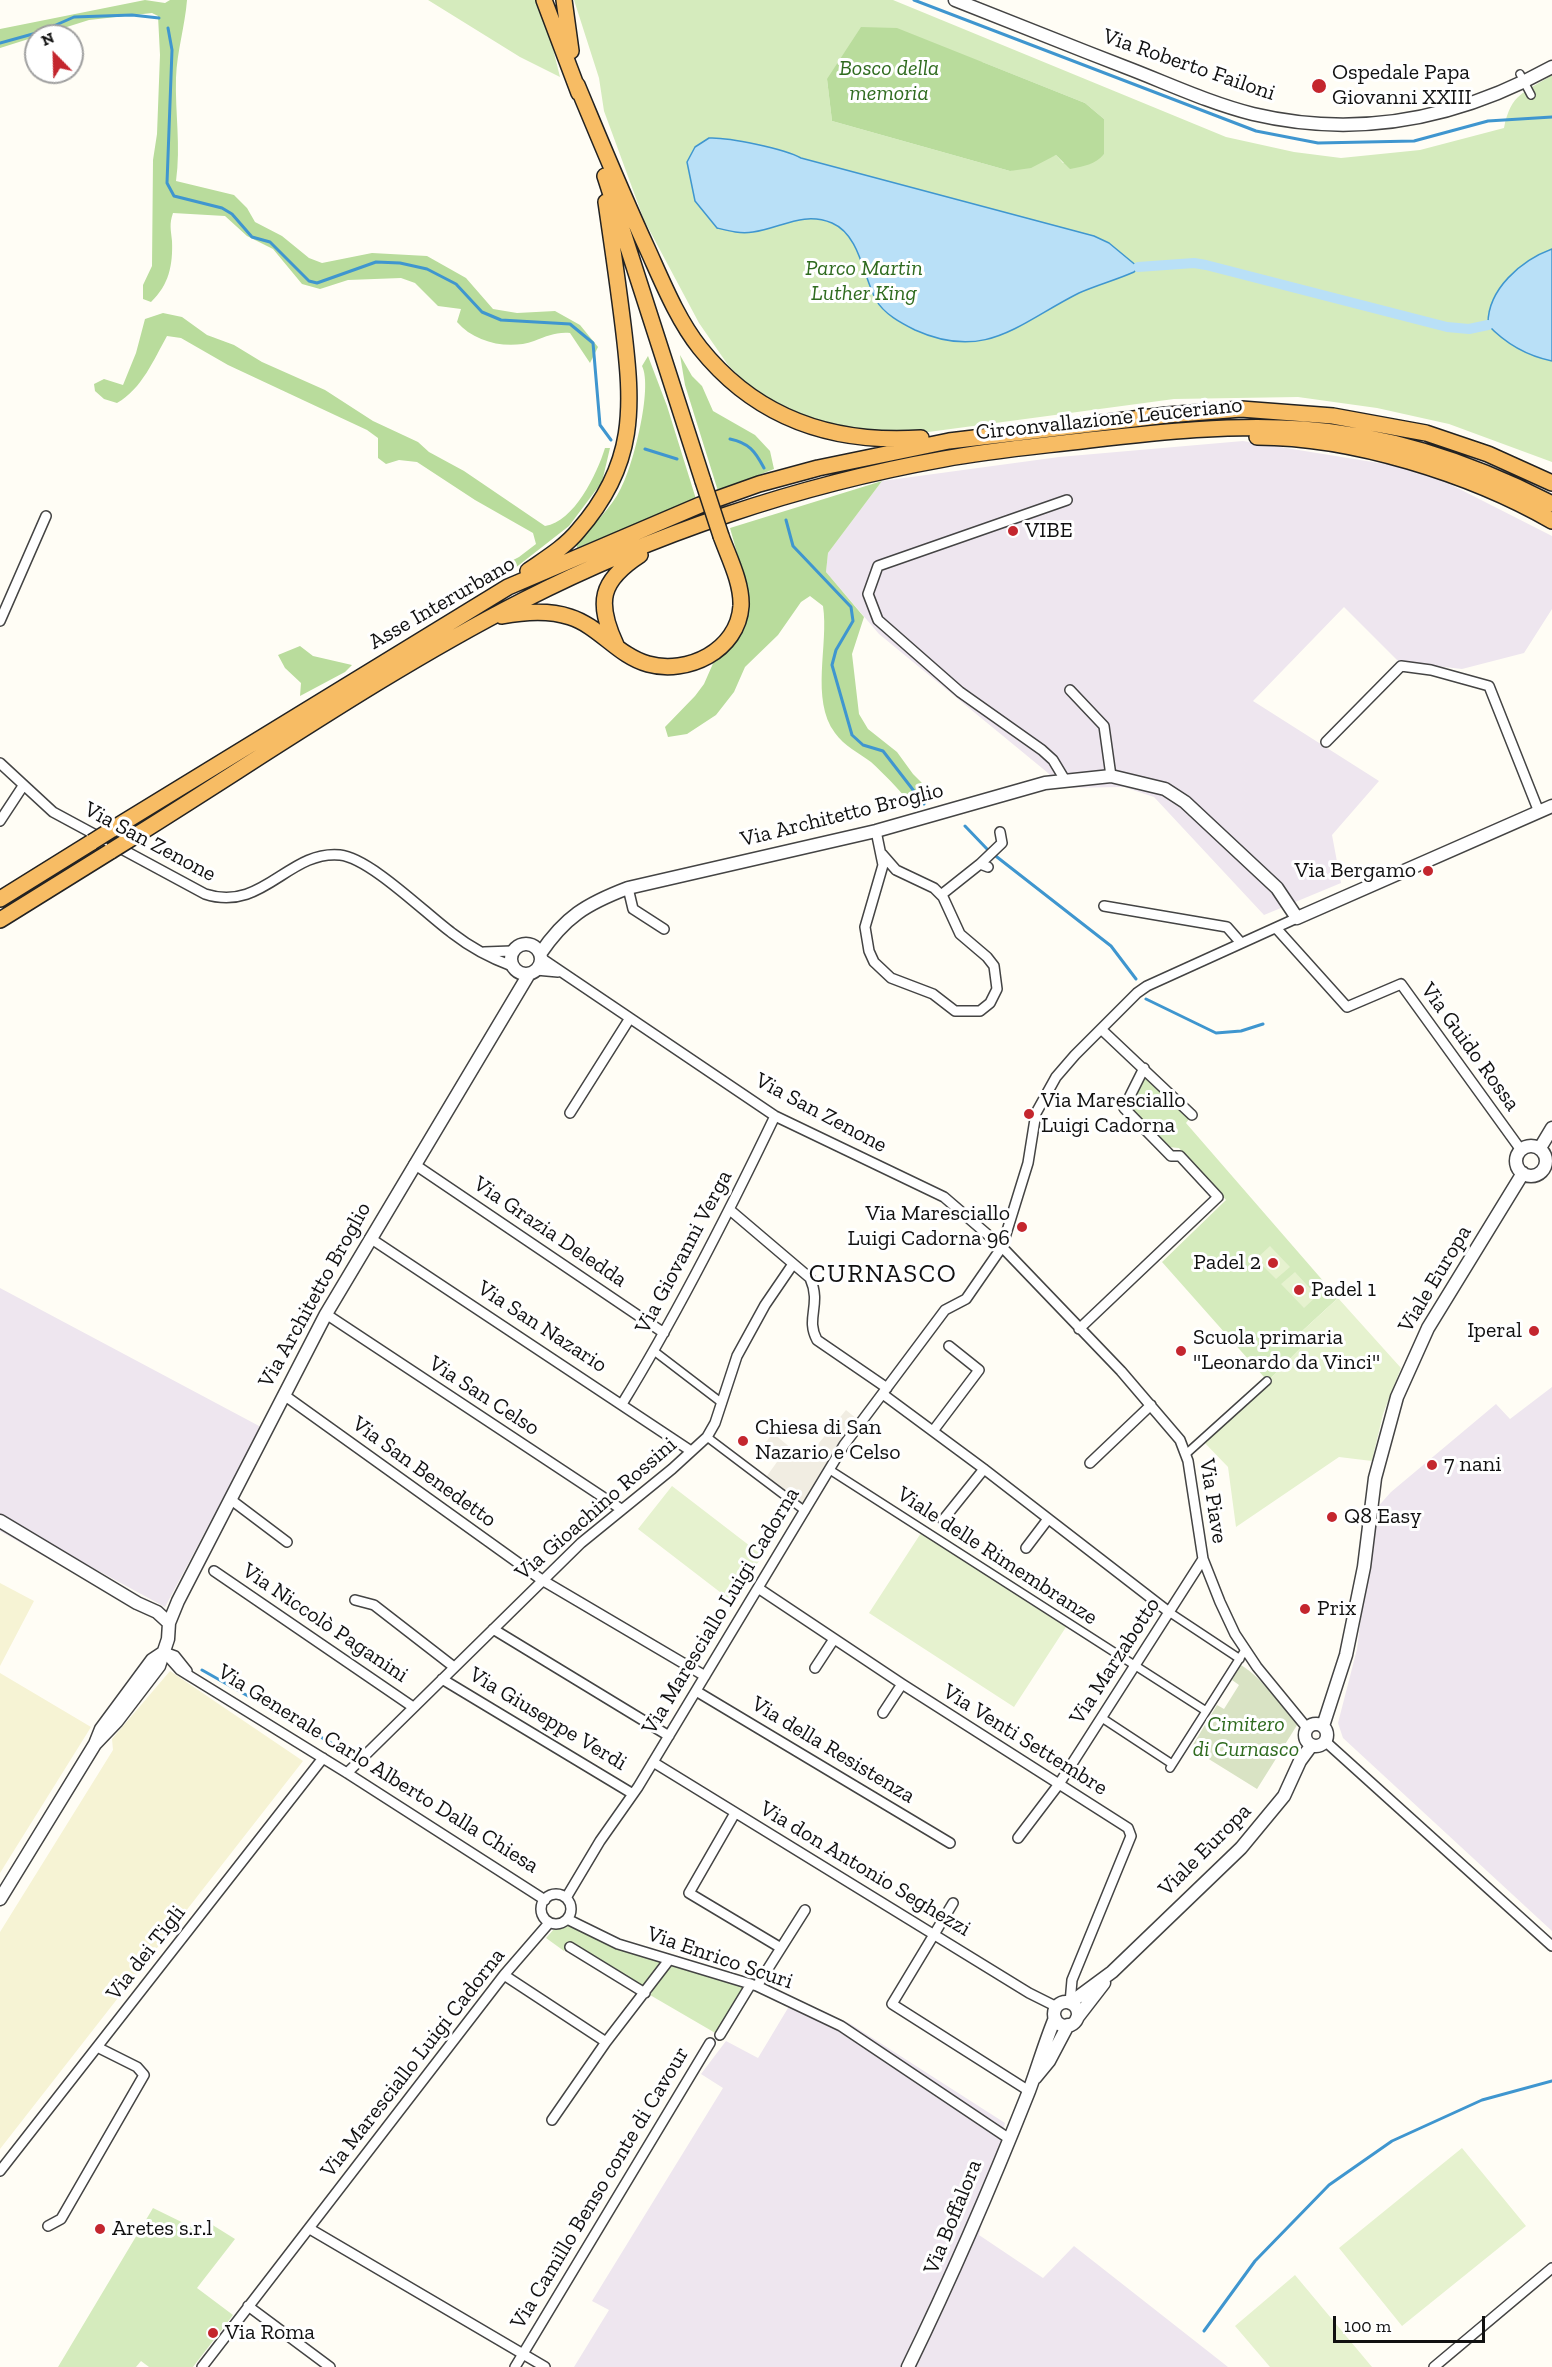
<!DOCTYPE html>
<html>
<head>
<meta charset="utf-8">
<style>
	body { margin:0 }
	#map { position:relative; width:1552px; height:2367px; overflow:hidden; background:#fffdf5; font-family:"Zilla Slab",serif }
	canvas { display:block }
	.north { position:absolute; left:24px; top:24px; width:60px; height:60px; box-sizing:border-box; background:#fff; border:2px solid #a0a0a0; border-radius:50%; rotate:337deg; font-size:16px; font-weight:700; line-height:24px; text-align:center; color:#111 }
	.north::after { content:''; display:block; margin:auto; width:21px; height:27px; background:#c4262e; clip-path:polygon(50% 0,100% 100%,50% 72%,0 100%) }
	.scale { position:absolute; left:1333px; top:2316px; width:152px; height:27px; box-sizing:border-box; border:3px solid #111; border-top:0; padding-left:8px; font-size:18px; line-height:21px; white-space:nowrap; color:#111; -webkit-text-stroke:4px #fff; paint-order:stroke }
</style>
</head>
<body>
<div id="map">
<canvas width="1552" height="2367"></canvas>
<div class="north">N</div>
<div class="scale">100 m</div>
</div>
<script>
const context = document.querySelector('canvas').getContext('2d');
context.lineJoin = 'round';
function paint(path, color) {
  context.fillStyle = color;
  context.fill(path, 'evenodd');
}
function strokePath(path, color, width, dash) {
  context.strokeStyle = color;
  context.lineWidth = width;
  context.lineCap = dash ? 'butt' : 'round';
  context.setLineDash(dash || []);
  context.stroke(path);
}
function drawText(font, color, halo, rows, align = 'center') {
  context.font = font + ' "Zilla Slab",serif';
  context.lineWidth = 6;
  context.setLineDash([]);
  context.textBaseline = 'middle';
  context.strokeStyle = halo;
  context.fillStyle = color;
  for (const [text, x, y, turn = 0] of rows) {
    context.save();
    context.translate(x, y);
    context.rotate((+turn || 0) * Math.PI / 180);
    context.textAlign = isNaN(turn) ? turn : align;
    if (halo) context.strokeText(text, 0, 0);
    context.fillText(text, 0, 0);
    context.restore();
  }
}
const industrial = new Path2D(`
	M1243,441L1422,470L1552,536V609L1524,653L1462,669L1399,662L1344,607L1253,701L1379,781L1332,835L1341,883L1264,915L1154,797L1124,787L1060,788L1048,773L879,634L826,572L828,553L882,481L1059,457Z
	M0,1288L261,1427L165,1607L71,1556L61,1566L0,1531Z
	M1552,1387V1931L1343,1738L1338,1723L1357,1649L1374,1511L1391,1492L1496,1404L1510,1419Z
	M794,1998L849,2023L1005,2123L979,2235L1043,2278L1074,2246L1228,2367H574L609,2310L592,2301L723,2088L701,2074L726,2041L758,2058Z`);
const farmland = new Path2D(`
	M0,1583L34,1601L0,1666Z
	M170,1671L303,1761L0,2149V1932L113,1750L112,1739Z
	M0,1673L91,1727L0,1873Z`);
const green = new Path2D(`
	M428,0H541L560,77L520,57Z
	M574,0H893L1226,137L1294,152L1341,158L1420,150L1504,128C1511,93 1524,93 1552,75V462L1449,424L1377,408L1298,397L1174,399L906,435L859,430L811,419L754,391L728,365L699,323L644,220L604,111L599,78ZM982,62L1085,103L1104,119V154L1063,163L1056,155L1010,171L832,121L827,79Z
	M1144,1076L1189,1119L1186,1123L1338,1298L1300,1333L1308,1341L1271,1378L1264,1377L1162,1262L1226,1200L1179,1148L1168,1147L1129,1108Z
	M566,1926L578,1928L746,1987L717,2034L650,1995L652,1992L571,1943L564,1951L546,1938L555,1928Z
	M153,2208L204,2233L211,2224L235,2239L197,2288L233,2315L193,2367H149L141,2361L136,2367H58Z`);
const forest = new Path2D(`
	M145,0L165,3L170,0H187C185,26 177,51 176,78C175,113 181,146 176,181L234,195L247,208L255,222L282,236L309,258L322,263L372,253L427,256L466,278L493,309L517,313L555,311L580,325L598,347L590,363L570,333C555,332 548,336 534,341C509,350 475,343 457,322L461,309L438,306L415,283L401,278L348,280L320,289L302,284L273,249L247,236L225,216L173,213C169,224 171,230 172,241C173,265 169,285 151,302L143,299V285L152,266L153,160L157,134L160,55L158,16L152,13L89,20L0,48V29Z
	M861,27L897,28L1085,103L1104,119V154C1095,165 1084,166 1070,169L1056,155L1031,168L1010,171L832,121L827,79Z
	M163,313L182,317L207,335L234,345L262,362L325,390L373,421L418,442L429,452L464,471L545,526C574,522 597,474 605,448H610L602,482L569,526L510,572L471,589L465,585L519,557L536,544L533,533L475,500L417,462L399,460L386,464L378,458V438L367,430L228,365L181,338L167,336C154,359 142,389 117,403L104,399L95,391L94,384L104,379L123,385L136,353L145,319Z
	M680,355L692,376L702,386L713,411L755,435L770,451L774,469L718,491L685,385Z
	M648,356L667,406L696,499L577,548L576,542C592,526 611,509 621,488C633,466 653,388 642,366Z
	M882,481L828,553L826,572L864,617L852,654L859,714L868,729L897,752L913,774L938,799L909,802C897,787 885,775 871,762C859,753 844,746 835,733C810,699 829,645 823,606L810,596L801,602L778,635L745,667L734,692L716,715L687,734L668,737L665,727L695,696L704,684L715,659L742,627L747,616L746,585L730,528Z
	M300,646L313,656L352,665L345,672L300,696L301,683L285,668L278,655Z`);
const cemetery = new Path2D(`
	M1241,1665C1265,1680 1277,1704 1299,1722L1257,1789L1191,1748L1217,1705L1224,1709L1239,1685L1232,1680Z`);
const pitch = new Path2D(`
	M1270,1246L1290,1267L1276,1279L1256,1259Z
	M1295,1272L1317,1296L1304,1308L1281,1284Z
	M1338,1298L1401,1368L1383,1414L1372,1461L1339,1457L1236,1527L1228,1467L1200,1438L1264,1377L1271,1378L1307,1341L1300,1333Z
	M672,1486L763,1556L729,1599L638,1529Z
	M921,1533L1066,1627L1014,1707L869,1613Z
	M1462,2148L1526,2226L1402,2326L1339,2248Z
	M1295,2275L1372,2367H1270L1235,2326Z`);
const plaza = new Path2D(`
	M846,1410L857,1419L801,1508L764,1480L782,1455L766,1442L773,1433L805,1460Z`);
const water = new Path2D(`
	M709,138C728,137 785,149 801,158L1094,236L1109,243L1138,267L1134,272C1116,280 1097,285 1079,293C1019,323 986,362 915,330C901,323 884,314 876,300C863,276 860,235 832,223C803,211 781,228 753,232C740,234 729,231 717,228L695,201L687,162L695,147Z
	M1552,249V361C1528,356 1505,343 1488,325C1487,289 1522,260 1552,249Z`);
const stream = new Path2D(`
	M914,0L1256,131L1318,143L1414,141L1488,121L1552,117
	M168,28L172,50L167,183L174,196L222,208L232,214L252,237L270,242L309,281L317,283L376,262L400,263L427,269L456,284L482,312L501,320L570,324L593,343L600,425L611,440
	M0,43L40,32L74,17L132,15L159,18
	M730,439C749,443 755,451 764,468
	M645,449L677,459
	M786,520L793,546L851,607L853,621L836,650L832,665L852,735L863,745L883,751L924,804
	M965,826L988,850L1111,946L1136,979
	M1146,999L1216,1033L1241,1031L1263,1024
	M202,1670L340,1748
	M1204,2331L1255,2261L1329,2185L1392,2141L1482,2100L1552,2081`);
const canal = new Path2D(`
	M1138,267L1194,263L1206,265L1447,327L1469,329L1488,325`);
const pedestrian = new Path2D(`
	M1520,74L1531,95
	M654,1351L722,1403
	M707,1437L805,1511
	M1186,1454L1267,1381
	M830,1470L1206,1711
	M1169,1612L1240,1659
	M1102,1718L1172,1764
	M1170,1768L1245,1650`);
const minor = new Path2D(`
	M0,621L46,516
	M1070,690L1104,726L1111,776
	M1326,742L1401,666L1431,670L1489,686L1539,812
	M0,763L53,812L205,894C263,913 288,850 340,855C370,858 426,914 452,933C470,947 490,958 512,966
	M1065,780L1053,760L1042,750L960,692L878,620L868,594L878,566L1067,500
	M0,821L23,786
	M876,831L883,865L865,927L869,951L874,962L891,978L933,994L955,1011H980L990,1003L997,989L994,966L987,957L960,934L943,897L934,888L896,870L882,854
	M980,864L1002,843L1000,832
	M628,888L633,909L664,929
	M941,895L980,864L988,867
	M1104,906L1227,927L1241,943
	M1276,928L1347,1007L1401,984L1521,1150
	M484,952L512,951
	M541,958L775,1116L944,1197L1002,1247L1121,1371L1180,1440L1188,1461L1203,1559L1220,1602L1235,1634L1257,1667L1307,1728
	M536,970L558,972
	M1101,1029L1192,1115
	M570,1113L630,1018
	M414,1164L664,1333
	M730,1210L810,1278C822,1305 805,1318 817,1340L887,1388
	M370,1238L691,1451
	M326,1314L621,1509
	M1079,1329L1218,1197L1180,1156H1171L1124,1108L1144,1068
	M284,1395L542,1580L705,1676
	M884,1395L984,1469L1169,1612
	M622,1404C679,1311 728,1214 775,1116
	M933,1431L979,1370L949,1346
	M1090,1463L1151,1405
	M230,1499L287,1542
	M943,1520L984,1469
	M1026,1548L1048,1519
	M214,1571L413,1707
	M758,1588L902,1684L1128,1828L1131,1836L1072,1980L1070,2003
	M355,1600L374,1605L454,1667
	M493,1629L669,1736
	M164,1652L180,1670L347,1773L545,1900
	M164,1652L175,1656L187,1671
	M815,1668L834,1639
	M442,1679L633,1794
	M696,1691L950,1843
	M883,1713L902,1684
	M1326,1742L1552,1946
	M653,1762L1029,1993L1057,2007
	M347,1773L581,1543L672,1469L707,1437L715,1423L737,1356L765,1305L793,1264
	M735,1813L689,1893L781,1948
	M1018,1838L1059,1784L1203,1559
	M541 1909a15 15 0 1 1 30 0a15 15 0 1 1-30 0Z
	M566,1898L600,1841L638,1787L844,1445L945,1310L966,1299L1002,1247L1028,1163L1036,1113L1056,1077L1075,1055L1137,993L1147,986L1297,918
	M953,1903L892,2004L1029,2091
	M567,1919L618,1944L757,1986L841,2026L1008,2138
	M570,1947L645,1993
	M504,1975L606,2042
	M757,1986L805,1910
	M720,2035L751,1984
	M552,2120L606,2042L669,1960
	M0,2171L323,1758
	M48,2226L61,2219L144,2075L137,2067L97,2047
	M310,2229L545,2367
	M248,2306L330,2367
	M202,2367L504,1975L549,1923
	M515,2367L710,2043
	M1434,2367L1552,2268`);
const tertiary = new Path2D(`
	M955,0C1011,22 1068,45 1125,67C1167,83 1209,103 1253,114C1359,139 1458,119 1552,67
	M511 959a15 15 0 1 1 30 0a15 15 0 1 1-30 0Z
	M540,954C565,917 586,904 628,888L876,831L1045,783L1111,776L1165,789L1185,802L1277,888L1297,918L1552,806
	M1516 1161a15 15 0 1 1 30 0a15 15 0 1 1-30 0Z
	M1540,1148L1552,1128
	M0,1521L137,1603L157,1612L169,1623
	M1305 1735a11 11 0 1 1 22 0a11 11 0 1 1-22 0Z
	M1323,1726L1346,1655L1364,1567L1375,1478L1397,1397L1428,1328L1523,1173
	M95,1744L117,1721L159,1666L168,1639L169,1623L178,1601L326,1314L529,974
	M0,1899L95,1744L101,1729L152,1660L164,1652
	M1054 2014a12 12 0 1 1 24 0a12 12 0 1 1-24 0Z
	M1070,2003L1112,1972L1241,1848L1284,1796L1300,1761L1311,1746
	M1077,2018L1104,1983
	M1035,2078L1049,2061L1068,2025
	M908,2367C952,2277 992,2184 1029,2091C1038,2067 1045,2042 1055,2018`);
const trunk = new Path2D(`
	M544,0L579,93
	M564,0L571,51
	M577,85C600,140 622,194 647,248C662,281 677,319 700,348C756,418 833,444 921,438
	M605,176L703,481
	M1257,437C1352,437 1470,474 1552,521
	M528,571C545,559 565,547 578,531C637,464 633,407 623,325C618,284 612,243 606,202
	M502,616C523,612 549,610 570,617C599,626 618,656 648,664C687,675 738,651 741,606C742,583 729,558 721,536
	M616,645C596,602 600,581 640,555
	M111,830L508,587L700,505L759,484L818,468L949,441L1167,415L1241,409L1333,416L1426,433L1488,454L1552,483
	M127,841C256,761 387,670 522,601C653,534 798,485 944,459C991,450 1040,446 1089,440C1160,432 1232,424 1303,429C1391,435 1475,464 1552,504
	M0,899L92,842
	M0,920L111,851`);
const trunkBridge = new Path2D(`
	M703,481L721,536
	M92,842L111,830
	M111,851L127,841`);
const markers = [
	[1319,86,8,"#c4262e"],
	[1013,531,6,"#c4262e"],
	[1428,871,6,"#c4262e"],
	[1029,1114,6,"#c4262e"],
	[1022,1227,6,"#c4262e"],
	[1273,1263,6,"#c4262e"],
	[1299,1290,6,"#c4262e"],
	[1534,1331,6,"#c4262e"],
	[1181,1351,6,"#c4262e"],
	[743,1441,6,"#c4262e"],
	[1432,1465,6,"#c4262e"],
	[1332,1517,6,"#c4262e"],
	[1305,1609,6,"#c4262e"],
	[100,2229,6,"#c4262e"],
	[213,2333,6,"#c4262e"]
];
const streetNames = [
	["Via Roberto Failoni",1189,65,19],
	["Circonvallazione Leuceriano",1109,419,-6],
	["Asse Interurbano",442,603,-30],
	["Via Architetto Broglio",842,815,-14],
	["Via San Zenone",150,842,28],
	["Via Guido Rossa",1470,1047,54],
	["Via San Zenone",821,1113,28],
	["Via Grazia Deledda",550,1232,34],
	["Via Giovanni Verga",684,1252,-62],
	["Viale Europa",1435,1279,-59],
	["Via Architetto Broglio",315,1295,-61],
	["Via San Nazario",542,1327,33],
	["Via San Celso",484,1396,33],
	["Via San Benedetto",424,1472,36],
	["Via Piave",1213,1501,81],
	["Via Gioachino Rossini",596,1509,-41],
	["Viale delle Rimembranze",997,1556,33],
	["Via Maresciallo Luigi Cadorna",721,1611,-59],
	["Via Niccolò Paganini",325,1623,34],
	["Via Marzabotto",1115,1661,-57],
	["Via Giuseppe Verdi",548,1719,31],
	["Via Venti Settembre",1025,1740,32],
	["Via della Resistenza",833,1750,31],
	["Via Generale Carlo Alberto Dalla Chiesa",378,1769,32],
	["Viale Europa",1205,1850,-45],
	["Via don Antonio Seghezzi",865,1869,31],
	["Via dei Tigli",146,1953,-52],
	["Via Enrico Scuri",720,1958,19],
	["Via Maresciallo Luigi Cadorna",413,2063,-52],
	["Via Camillo Benso conte di Cavour",600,2188,-59],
	["Via Boffalora",953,2217,-68]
];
const parkNames = [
	["Bosco della",889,69],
	["memoria",889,94],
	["Parco Martin",864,269],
	["Luther King",864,294],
	["Cimitero",1246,1725],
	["di Curnasco",1246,1750]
];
const poiNames = [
	["Ospedale Papa",1332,73],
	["Giovanni XXIII",1332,98],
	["VIBE",1025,531],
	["Via Bergamo",1416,871,"right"],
	["Via Maresciallo",1041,1101],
	["Luigi Cadorna",1041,1126],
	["Via Maresciallo",1010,1214,"right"],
	["Luigi Cadorna 96",1010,1239,"right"],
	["Padel 2",1261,1263,"right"],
	["Padel 1",1311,1290],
	["Iperal",1522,1331,"right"],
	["Scuola primaria",1193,1338],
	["\"Leonardo da Vinci\"",1193,1363],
	["Chiesa di San",755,1428],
	["Nazario e Celso",755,1453],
	["7 nani",1444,1465],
	["Q8 Easy",1344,1517],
	["Prix",1317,1609],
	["Aretes s.r.l",112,2229],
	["Via Roma",225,2333]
];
const quarterNames = [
	["CURNASCO",883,1275]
];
paint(industrial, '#eee6ef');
paint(farmland, '#f6f3d4');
paint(green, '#d5ebbd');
paint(forest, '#b9dc9c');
paint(cemetery, '#d9e3c4');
paint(pitch, '#e6f2cf');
paint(plaza, '#f1ede2');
paint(water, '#b9e0f7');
strokePath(water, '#3f96cf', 1.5);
strokePath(stream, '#3f96cf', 3);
strokePath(canal, '#b9e0f7', 10);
strokePath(pedestrian, '#444', 10);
strokePath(minor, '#444', 12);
strokePath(tertiary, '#444', 15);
strokePath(trunk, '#222', 18);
strokePath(pedestrian, '#fff', 7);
strokePath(minor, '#fff', 9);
strokePath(tertiary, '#fff', 12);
strokePath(trunk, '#f7bc64', 15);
strokePath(trunkBridge, '#222', 18, []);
strokePath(trunkBridge, '#f7bc64', 15);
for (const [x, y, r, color] of markers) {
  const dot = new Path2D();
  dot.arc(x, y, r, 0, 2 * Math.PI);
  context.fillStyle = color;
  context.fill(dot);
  strokePath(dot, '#fff', 2);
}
drawText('22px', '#111', '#fff', streetNames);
drawText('italic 22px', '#2f6b1f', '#fff', parkNames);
drawText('22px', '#111', '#fff', poiNames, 'left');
context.letterSpacing = '1.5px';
drawText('26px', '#111', '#fff', quarterNames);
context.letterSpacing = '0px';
</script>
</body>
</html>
